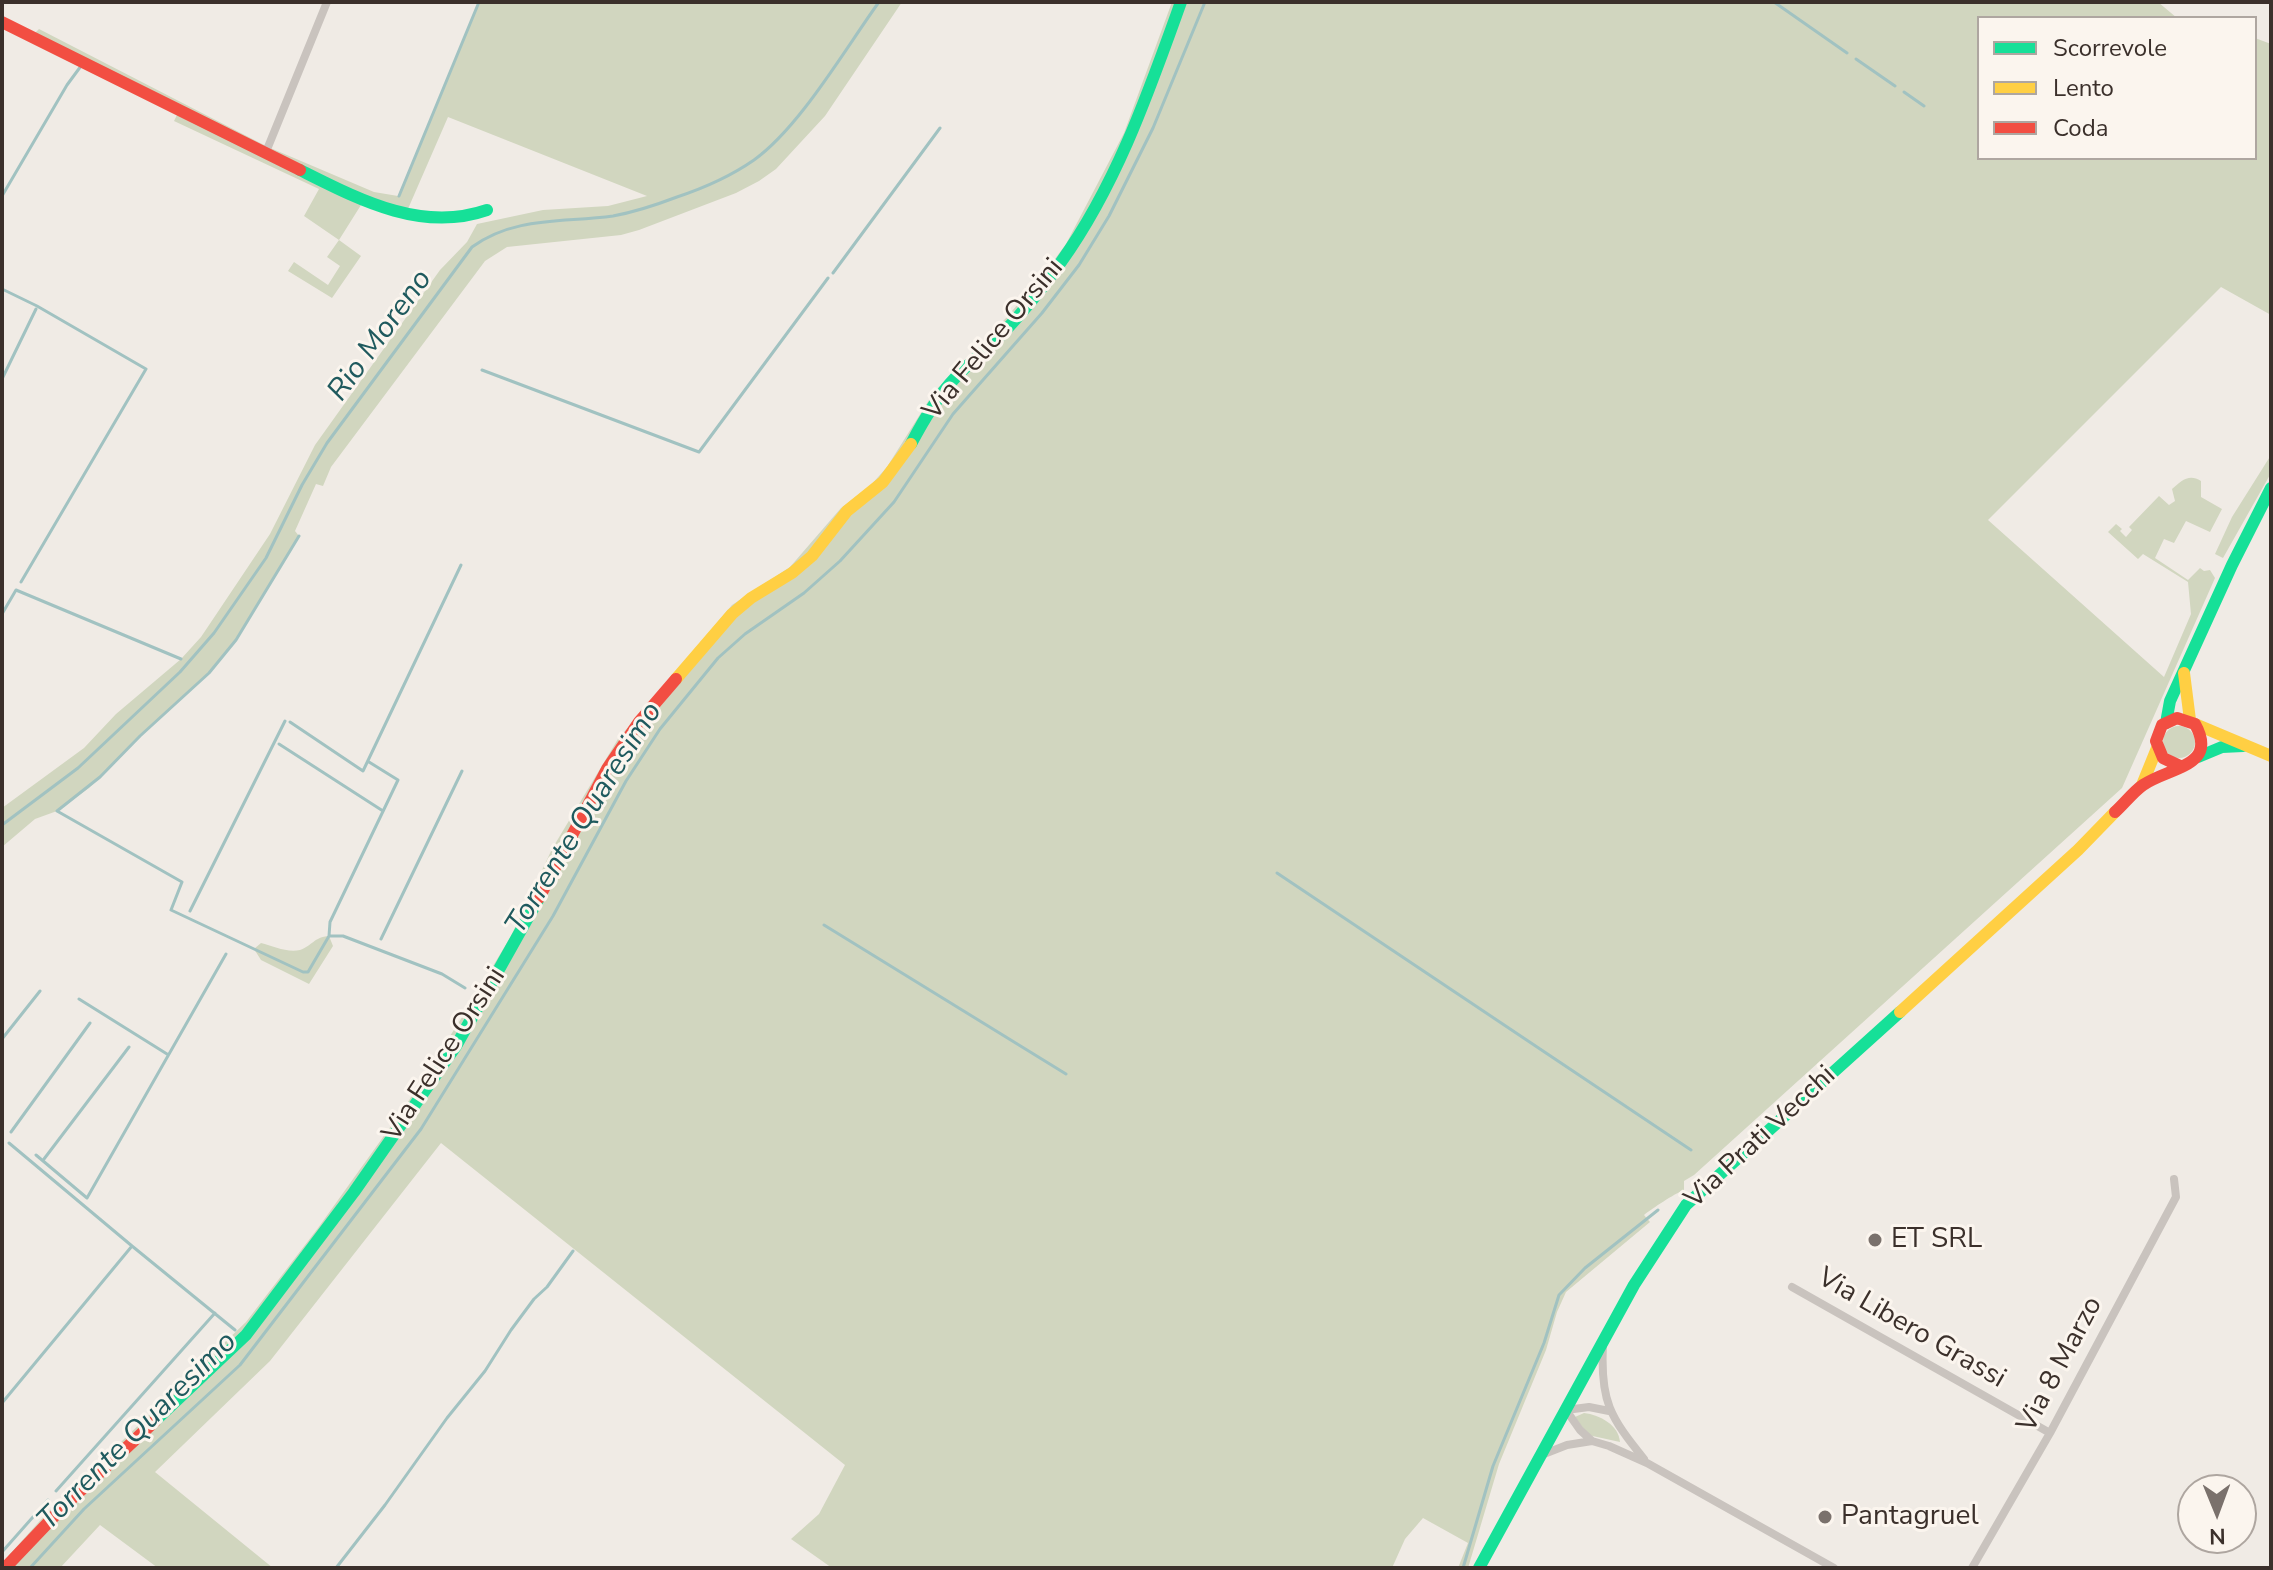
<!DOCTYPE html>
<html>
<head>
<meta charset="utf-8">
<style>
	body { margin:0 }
	#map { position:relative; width:2273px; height:1570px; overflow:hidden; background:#f0ebe5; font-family:"Nunito Sans",sans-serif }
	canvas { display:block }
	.frame { position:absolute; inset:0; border:4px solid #3b302b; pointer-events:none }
	.legend { position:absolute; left:1977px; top:16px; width:280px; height:144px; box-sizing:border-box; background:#fbf5ee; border:2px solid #aea6a0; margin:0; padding:10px 14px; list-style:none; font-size:24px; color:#3b302b }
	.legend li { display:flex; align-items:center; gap:16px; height:40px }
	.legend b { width:40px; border:2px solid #aea6a0 }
	.north { position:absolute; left:2177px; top:1474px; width:80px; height:80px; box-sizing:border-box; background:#fbf5ee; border:2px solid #aea6a0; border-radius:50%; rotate:179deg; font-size:22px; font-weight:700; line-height:32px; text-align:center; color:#3b302b }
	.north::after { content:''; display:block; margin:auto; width:28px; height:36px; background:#7a716c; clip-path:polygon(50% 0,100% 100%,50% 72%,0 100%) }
</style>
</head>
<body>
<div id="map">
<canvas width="2273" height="1570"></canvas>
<div class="frame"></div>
<ul class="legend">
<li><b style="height:10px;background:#16e098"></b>Scorrevole</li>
<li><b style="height:10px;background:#ffcf43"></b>Lento</li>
<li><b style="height:10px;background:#f24e42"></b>Coda</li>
</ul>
<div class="north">N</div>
</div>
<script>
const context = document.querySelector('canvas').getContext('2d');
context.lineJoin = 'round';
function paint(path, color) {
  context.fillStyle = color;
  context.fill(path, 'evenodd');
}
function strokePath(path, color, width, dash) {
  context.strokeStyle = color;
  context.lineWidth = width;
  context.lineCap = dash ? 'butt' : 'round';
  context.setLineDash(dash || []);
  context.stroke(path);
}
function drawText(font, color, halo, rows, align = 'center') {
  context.font = font + ' "Nunito Sans",sans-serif';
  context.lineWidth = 6;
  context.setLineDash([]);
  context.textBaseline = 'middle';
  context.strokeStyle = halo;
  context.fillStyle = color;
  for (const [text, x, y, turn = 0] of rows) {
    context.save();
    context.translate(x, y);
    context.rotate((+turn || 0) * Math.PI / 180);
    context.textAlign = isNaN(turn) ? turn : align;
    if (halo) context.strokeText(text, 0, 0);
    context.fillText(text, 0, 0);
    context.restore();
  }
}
const green = new Path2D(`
	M479,2H902L825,116L776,169L759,181L736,193L639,230L621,235L507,247L485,261L331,467L323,486L316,484L295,531L299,536L236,640L209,673L140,736L89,788L57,811L35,819L2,847V808L84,748L116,714L181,659L201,637L270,534L315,445L440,270L467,242L477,224L543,210L608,206L647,196L448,117L404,218L361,205L339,240L361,256L332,298L288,271L294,262L328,285L340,266L327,257L339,240L304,216L319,189L174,121L179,111L31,37L39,29L268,147L374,192L398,196Z
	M1172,2H2158L2177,18H1979V158H2255V38L2271,44V315L2221,287L1988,520L2164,677L2191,614L2188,582L2143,554L2138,559L2108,532L2116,524L2122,529L2120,531L2126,537L2132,530L2129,527L2159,496L2169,505L2175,501L2172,489C2181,481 2189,473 2201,481V497L2222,509L2210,532L2186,521L2174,543L2164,539L2155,558L2188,580L2200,568L2204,571L2210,570L2215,578L2122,788L1694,1175L1684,1181V1190C1674,1194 1653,1208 1644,1215L1650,1222L1566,1292L1557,1312L1546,1350L1499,1464L1468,1568H1458L1468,1543L1423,1518L1405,1539L1392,1568H832L791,1539L819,1514L845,1465L441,1143L270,1361L155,1472L273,1568H158L100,1525L60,1568H2V1563L46,1514L246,1322L318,1228L406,1105L466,1011L511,936L552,849L618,739L732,605L790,567L841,508L871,485L887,467L934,392L1007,317L1046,271L1066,244L1124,133Z
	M2271,455V473L2223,558L2215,554L2232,517Z
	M2163 742a16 16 0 1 1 32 0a16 16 0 1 1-32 0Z
	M329,936L333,946L309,984L261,960L254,949L261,943C273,946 287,953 300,950C312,946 314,937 329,936Z
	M1584,1413C1600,1415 1619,1425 1620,1442L1588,1435L1575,1417Z`);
const stream = new Path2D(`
	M1774,2L1847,53
	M1856,59L1895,86
	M1904,92L1924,106
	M2,196L67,85L81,66
	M399,196L479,2
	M833,273L940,128
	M2,289L37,306L146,369L21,582
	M482,370L699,452L828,278
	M2,379L36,309
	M299,536L236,640L209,673L140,736L100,777L57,811L182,882L171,910L303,972H308L329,936H343L442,974L465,988
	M2,614L16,590L181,659
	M290,722L363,771L461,565
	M279,744L383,811
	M2,825L78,768L180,672L214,633L266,558L302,485L327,443L472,247C515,216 563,223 613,216C635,212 656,205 677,197C704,188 731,176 754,160C800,127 845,49 879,2
	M1277,873L1691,1150
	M190,911L285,721
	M824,925L1066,1074
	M329,936L330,922L398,780L369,762
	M381,939L462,771
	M79,999L167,1054
	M2,1039L40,991
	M11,1132L90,1023
	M36,1155L87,1198L226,954
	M44,1159L129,1047
	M132,1246L235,1330
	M2,1403L132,1246L9,1143
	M56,1491L215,1313
	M2,1552L48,1500
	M30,1568L84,1509L240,1365L421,1129L553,916L626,781L660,729L718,658L745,634L804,593L840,561L894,502L953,414L1042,313L1079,265L1109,216L1153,128L1205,2
	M336,1568L385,1505L447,1418L485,1371L511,1330L534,1299L547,1287L573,1251
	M1463,1568L1493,1466L1544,1343L1559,1295L1585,1268L1658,1210`);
const street = new Path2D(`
	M262,152L268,147L327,2
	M1792,1287L2050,1433
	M1603,1345C1600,1401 1610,1417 1644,1459
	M1592,1441L1580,1430L1566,1410L1589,1407L1609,1411
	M1544,1454L1567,1445L1592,1441L1609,1446L1647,1463L1834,1568
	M1972,1568L2050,1433L2176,1197L2174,1179`);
const fast = new Path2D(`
	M300,170C358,199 421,233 487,210
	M911,444C923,421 937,397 955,378C970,362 988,348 1004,332C1024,311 1044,286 1061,262C1117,184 1149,91 1181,2
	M2166,723L2170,701L2232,565L2271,488
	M2198,757L2222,747L2243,746
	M155,1421L246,1335L354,1192L456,1046L539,898
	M1479,1568L1634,1285L1686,1205L1900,1012`);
const slow = new Path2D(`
	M2184,673L2190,720
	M676,679L732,614L751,598L792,573L812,556L847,511L883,482L911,444
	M2195,724L2271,756
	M2142,785L2157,748
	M1900,1012L2078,850L2115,812`);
const jam = new Path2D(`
	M2,22L300,170
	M2115,812C2124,804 2133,792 2143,785C2169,767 2219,767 2195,724L2177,718L2162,725L2156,741L2163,758L2180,766
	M539,898L607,769L639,722L676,679
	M5,1568L63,1507L155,1421`);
const markers = [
	[1875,1240,8,"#7a716c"],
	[1825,1517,8,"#7a716c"]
];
const streetNames = [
	["Via Felice Orsini",994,340,-50],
	["Via Felice Orsini",445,1055,-57],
	["Via Prati Vecchi",1761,1138,-43],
	["Via Libero Grassi",1911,1329,30],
	["Via 8 Marzo",2061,1365,-62]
];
const poiNames = [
	["ET SRL",1891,1240],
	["Pantagruel",1841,1517]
];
const waterNames = [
	["Rio Moreno",381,336,-54],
	["Torrente Quaresimo",585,819,-58],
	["Torrente Quaresimo",138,1432,-45]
];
paint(green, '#d1d6bf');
strokePath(stream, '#a1c2c1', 3);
strokePath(street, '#c9c3be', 8);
strokePath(fast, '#16e098', 12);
strokePath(slow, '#ffcf43', 12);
strokePath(jam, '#f24e42', 12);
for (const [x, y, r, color] of markers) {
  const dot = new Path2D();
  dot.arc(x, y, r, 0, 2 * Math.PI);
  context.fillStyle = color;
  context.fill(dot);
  strokePath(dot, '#fbf5ee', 3);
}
drawText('28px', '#3b302b', '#fbf5ee', streetNames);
drawText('28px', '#3b302b', '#fbf5ee', poiNames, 'left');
drawText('italic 30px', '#1f5a5e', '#fbf5ee', waterNames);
</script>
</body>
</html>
